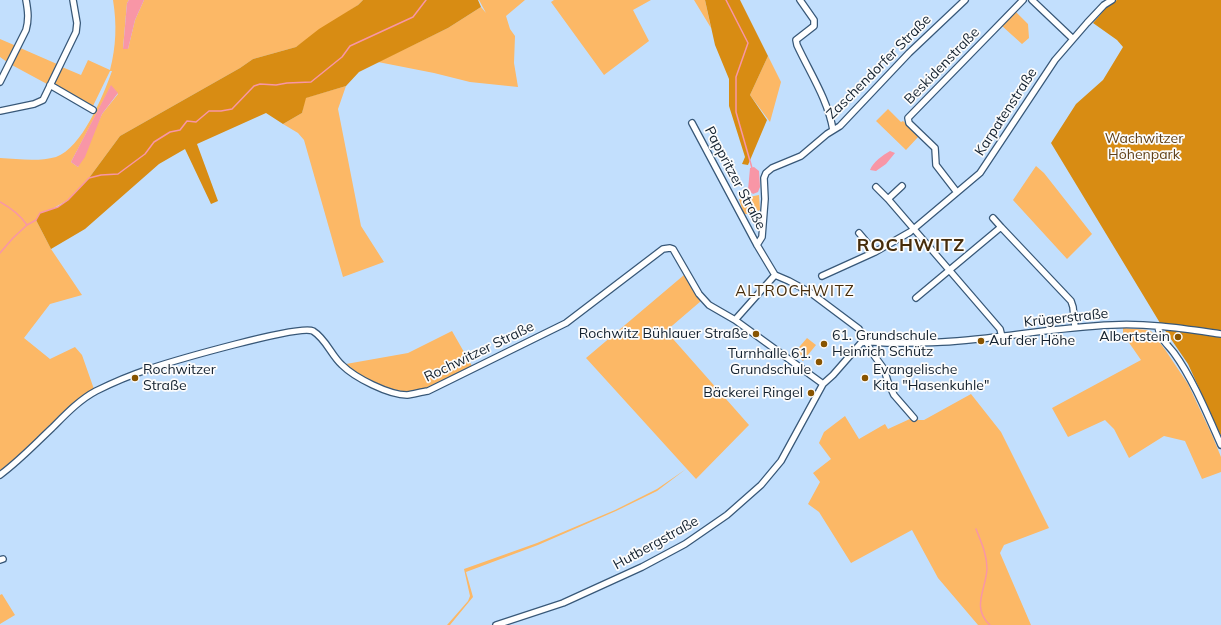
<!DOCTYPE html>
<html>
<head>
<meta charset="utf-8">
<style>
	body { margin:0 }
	canvas { display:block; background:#c2dffd }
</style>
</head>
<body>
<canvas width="1221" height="625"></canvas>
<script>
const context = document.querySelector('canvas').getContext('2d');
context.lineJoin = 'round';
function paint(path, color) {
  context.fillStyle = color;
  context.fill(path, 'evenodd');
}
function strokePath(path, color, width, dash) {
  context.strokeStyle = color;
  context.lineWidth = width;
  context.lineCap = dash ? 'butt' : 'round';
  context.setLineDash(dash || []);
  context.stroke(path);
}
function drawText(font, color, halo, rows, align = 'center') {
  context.font = font + ' Mulish,sans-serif';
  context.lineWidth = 3.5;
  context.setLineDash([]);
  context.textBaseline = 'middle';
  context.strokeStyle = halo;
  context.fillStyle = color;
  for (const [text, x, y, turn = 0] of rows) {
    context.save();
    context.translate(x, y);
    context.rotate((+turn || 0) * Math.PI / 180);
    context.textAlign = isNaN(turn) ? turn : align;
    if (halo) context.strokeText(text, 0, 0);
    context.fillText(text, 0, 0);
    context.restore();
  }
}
const green = new Path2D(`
	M113,0H129L127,3L123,48L128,49L135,20L144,0H363L358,5L296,47L253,59L240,68L120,136L89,178L68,200L50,210L36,220L51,249L82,295L50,304L24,338L50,359L75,347L82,355L95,392L0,474V158C18,159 38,162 56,157C82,148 103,96 112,71H110L92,108L56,87L54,81L62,67L81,75L88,60L110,70C116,46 117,25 113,0ZM111,86L118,94L102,114L78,167L71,162Z
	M479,0H525L506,16L510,29L515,36L514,63L518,87L470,82L434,73L378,62L448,28L481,7L486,13Z
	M554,0H651L633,10L649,41L604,75L551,2Z
	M694,0H705L711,28Z
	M1016,12L1028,24L1029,38L1022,44L1002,26Z
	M0,39L14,45V48L7,62L0,57Z
	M18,47L57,64L47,84L10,64Z
	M768,56L781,82L770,122L750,95Z
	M346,86L338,109L361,226L384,262L343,277L304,140L298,133L283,124L302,113L305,98Z
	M888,109L901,122L903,121L919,136L906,150L876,121Z
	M1036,166L1044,173L1092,234L1067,259L1013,200Z
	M759,195L760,210L752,214H745L743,212L739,199Z
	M684,275L696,295L701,301L666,331L749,425L696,479L586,358Z
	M1123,328L1149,330L1152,332L1166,351L1188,384L1212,435L1221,457V472L1202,479L1185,441L1164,436L1129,458L1114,429L1105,420L1068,437L1052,408L1141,360L1123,334Z
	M452,331L472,366L427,389L406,392L383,387L363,378L346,364L408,353Z
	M807,338L816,345L803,361L794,353Z
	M971,394L1001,432L1049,528L1004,545L1000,553L1031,625H978L938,578L912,530L851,563L819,512L808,504L820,482L813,473L831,459L819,443L824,432L845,416L859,439L885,424L888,429L912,418L919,420H924Z
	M686,469L657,491L616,511L538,545L466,572L473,597L450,625H447L468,601L470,596L464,569L537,543L615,510L657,489Z
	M2,594L15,615L0,624V595Z`);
const forest = new Path2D(`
	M363,0H478L481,7L448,28L359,72L346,86L306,98L302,113L283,124L266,113L197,144L218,201L211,204L185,149L159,164L85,229L51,249L36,220L40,213L58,207L68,200L89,178L120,136L240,68L253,59L296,47L319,29L358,5Z
	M705,0H740L768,56L750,95L767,120L748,165L742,164L745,157L729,106V79L715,45Z
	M1117,0H1221V436L1188,364L1160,323L1051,143L1076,104L1103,80L1123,47L1117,40L1093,23L1106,8Z`);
const water = new Path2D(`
	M129,0H144L135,20L128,49H123L127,3Z
	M111,85L118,93L102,114L85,157L78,167L71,162Z
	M890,151L895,153L886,164L876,171L870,170C873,162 883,155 890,151Z
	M754,167L759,171L760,187L758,192L753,194L748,190L750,168Z`);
const stream = new Path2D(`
	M726,0L748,43L736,77V112L752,168
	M0,202C11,208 20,215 27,225L36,220L40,213L58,207L68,200L89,178L101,175L118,174L145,154L154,142L170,132L180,130L187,121L196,122L209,111H221L232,109L254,86L260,84L276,85L287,83L311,82L342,57L350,46L413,17L426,0
	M0,253L13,238L27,225
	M976,529C981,542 987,554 987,569C986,589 971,608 990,625`);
const minor = new Path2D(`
	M800,0L814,20V26L796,40L797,45C810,73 828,100 833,130
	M1032,0L1073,39
	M0,82L26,30C29,19 28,11 26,0
	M50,85L93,110
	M0,111L34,104L43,100L76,32L77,23L73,0
	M692,123L757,245L775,275L789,281L811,293L859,329L873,354L884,369L888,382L894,395L914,418
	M876,187L888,199L1000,329L1002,337
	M956,191L936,165L935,148L909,123L908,118L1023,0
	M888,199L902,186
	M993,218L1001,227
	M859,233L875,252
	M757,245L762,237L765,199L764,178L766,173L772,168L801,156L827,134L840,126L909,53L965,0
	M822,276L875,252L910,232L980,173L1055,60L1087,23L1104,5L1112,0
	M916,298L1001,227L1071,301L1073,307L1075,327
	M735,320L775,275
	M1158,327C1159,338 1168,345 1174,353C1193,379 1208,416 1221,445
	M0,475C19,461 35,444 52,428C65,415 79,400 96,391C112,383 131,375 149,369C170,362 299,324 313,331C326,339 331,355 342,365C355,378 389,395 407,395C414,394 421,392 428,391L566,323L663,249L670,248L673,249L699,294L709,305L735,320L823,384
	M0,560L3,559
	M496,625L563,603L642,567L685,544L727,515L761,485L781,461L823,384L833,375L861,343C870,340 878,343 887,343C906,343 924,343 942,342C999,339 1055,327 1112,325C1148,323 1185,329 1221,334`);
const markers = [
	[756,334,4,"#885400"],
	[1178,337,4,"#885400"],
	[981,341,4,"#885400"],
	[824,344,4,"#885400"],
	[819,362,4,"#885400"],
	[135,378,4,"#885400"],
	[865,378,4,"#885400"],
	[811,393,4,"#885400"]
];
const streetNames = [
	["Beskidenstraße",942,66,-46],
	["Zaschendorfer Straße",879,67,-45],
	["Karpatenstraße",1006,112,-57],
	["Pappritzer Straße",735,178,62],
	["Krügerstraße",1066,318,-6],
	["Rochwitzer Straße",479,352,-26],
	["Hutbergstraße",656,543,-29]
];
const parkNames = [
	["Wachwitzer",1144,139],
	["Höhenpark",1144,155]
];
const poiNames = [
	["Rochwitz Bühlauer Straße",748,334],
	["61. Grundschule",832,336,"left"],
	["Heinrich Schütz",832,352,"left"],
	["Albertstein",1170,337],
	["Auf der Höhe",989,341,"left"],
	["Turnhalle 61.",811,354],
	["Grundschule",811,370],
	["Rochwitzer",143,370,"left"],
	["Straße",143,386,"left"],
	["Evangelische",873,370,"left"],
	["Kita \"Hasenkuhle\"",873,386,"left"],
	["Bäckerei Ringel",803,393]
];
const neighbourhoodNames = [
	["ALTROCHWITZ",795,291]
];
const districtNames = [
	["ROCHWITZ",911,246]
];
paint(green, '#fcb866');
paint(forest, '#d88c13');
paint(water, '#f896a6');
strokePath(stream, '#f896a6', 1.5);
strokePath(minor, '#385878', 8);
strokePath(minor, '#fff', 5.5);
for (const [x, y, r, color] of markers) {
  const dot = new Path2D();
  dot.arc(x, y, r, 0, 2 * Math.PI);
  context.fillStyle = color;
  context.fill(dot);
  strokePath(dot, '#fcfcfc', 1.5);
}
drawText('14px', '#13212f', '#fcfcfc', streetNames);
drawText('14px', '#604017', '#fcfcfc', parkNames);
drawText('14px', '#13212f', '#fcfcfc', poiNames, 'right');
context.letterSpacing = '1px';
drawText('15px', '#462c0a', '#fcfcfc', neighbourhoodNames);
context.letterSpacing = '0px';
context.letterSpacing = '1px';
drawText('bold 18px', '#462c0a', '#fcfcfc', districtNames);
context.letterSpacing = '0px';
</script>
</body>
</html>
